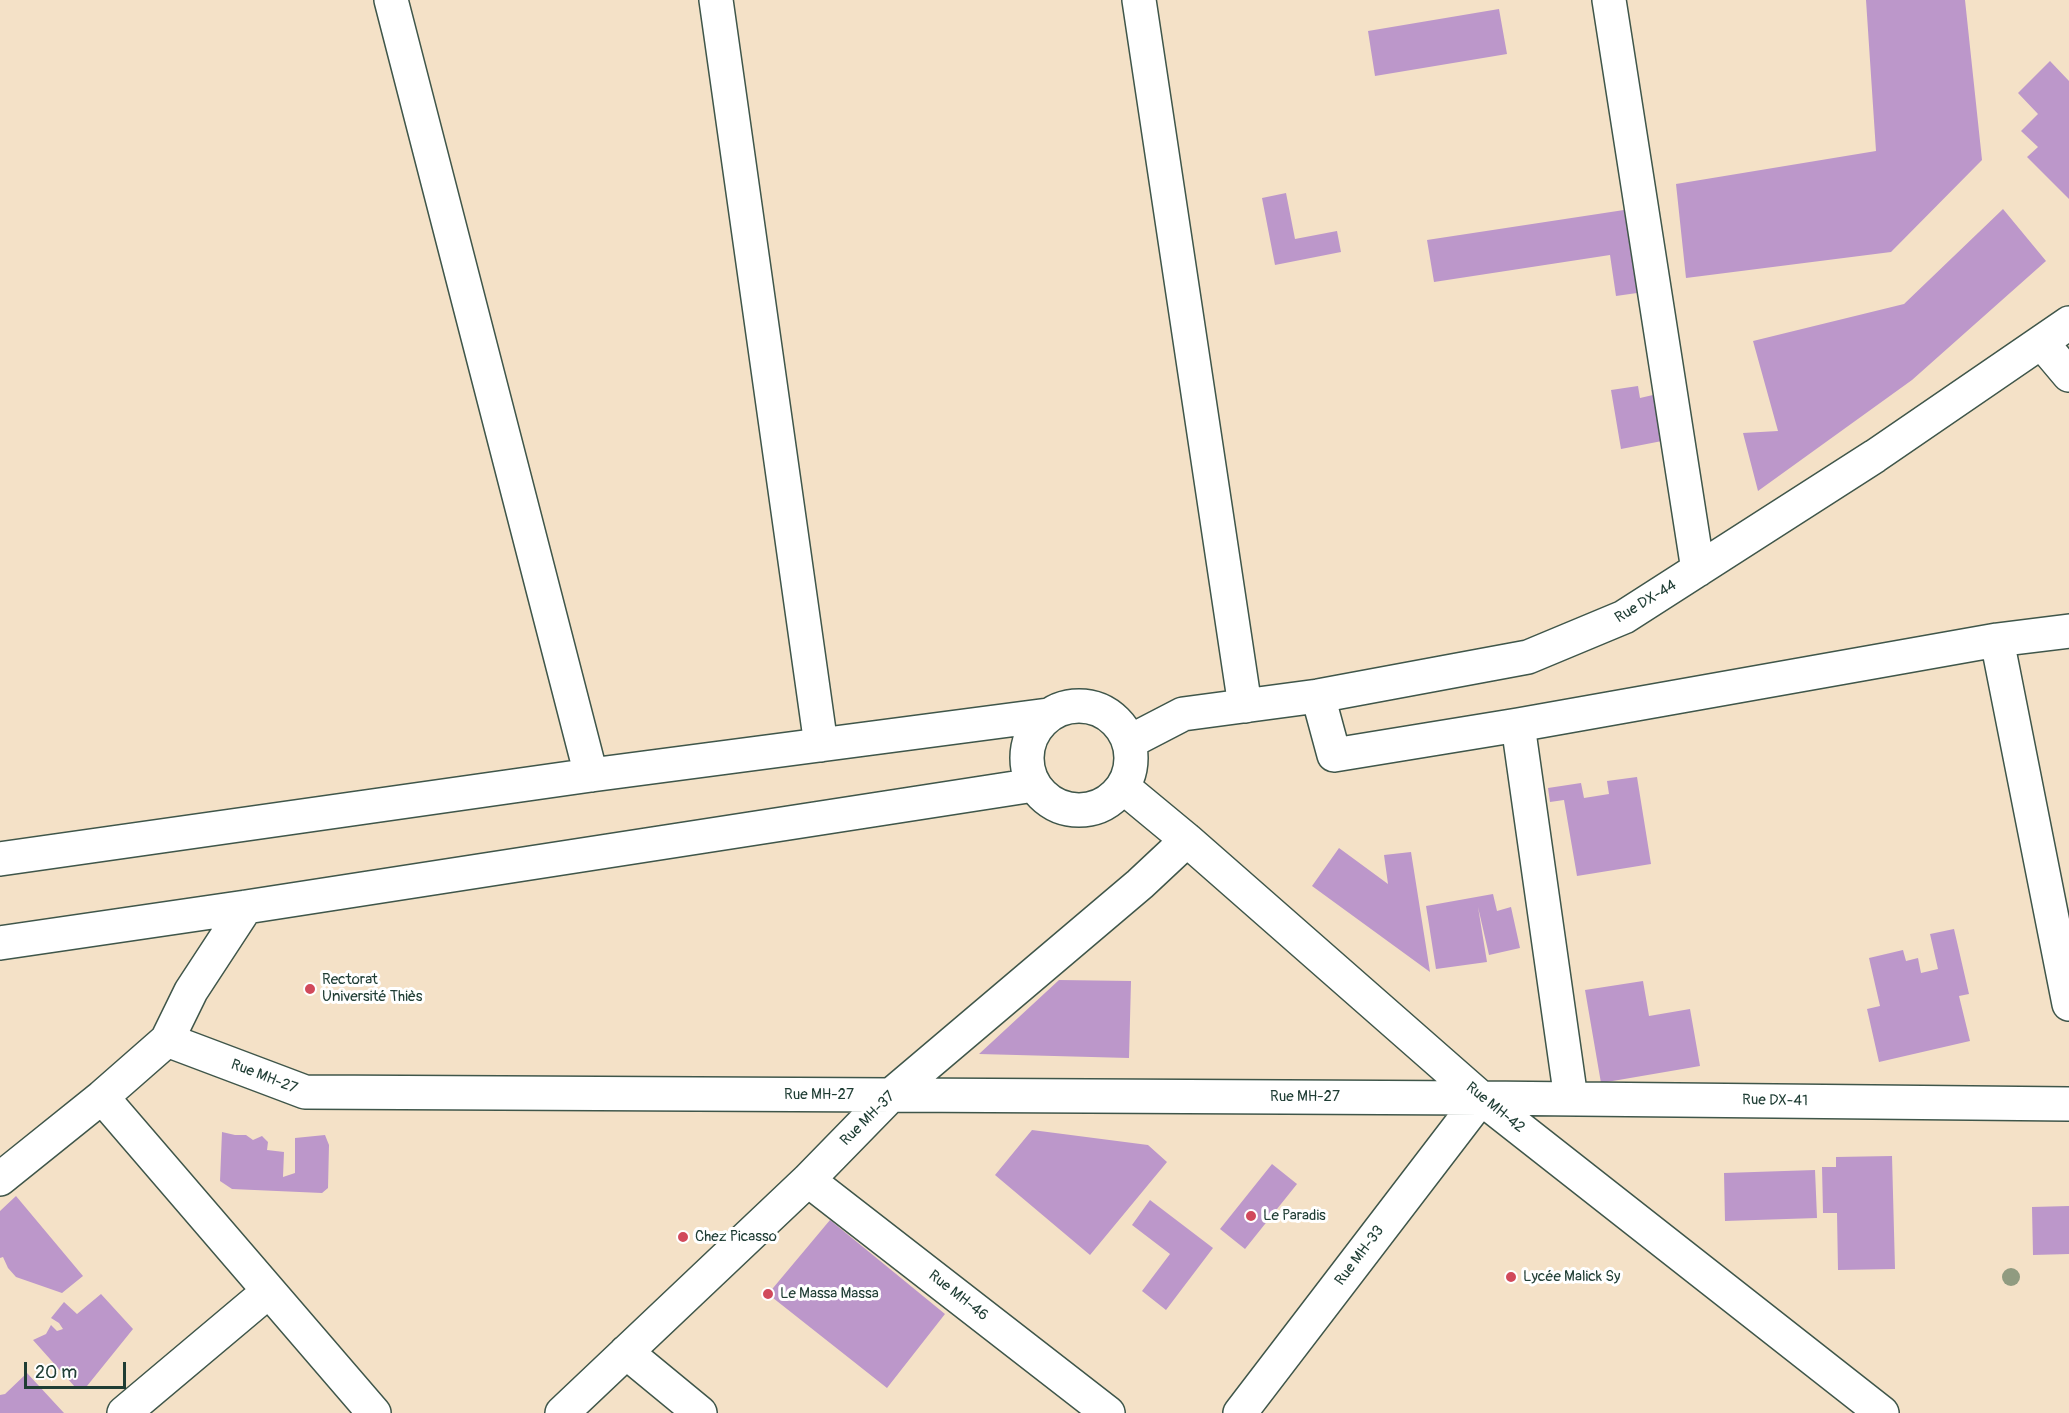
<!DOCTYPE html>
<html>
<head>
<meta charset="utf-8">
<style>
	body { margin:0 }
	#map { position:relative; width:2069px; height:1413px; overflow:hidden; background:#f4e1c7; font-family:Pangolin,sans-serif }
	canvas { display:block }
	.scale { position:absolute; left:24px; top:1362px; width:102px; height:27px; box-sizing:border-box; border:3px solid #1f3d34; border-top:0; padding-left:8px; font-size:18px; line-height:21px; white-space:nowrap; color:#1f3d34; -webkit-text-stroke:4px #fff; paint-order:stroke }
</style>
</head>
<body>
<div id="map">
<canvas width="2069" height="1413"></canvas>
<div class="scale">20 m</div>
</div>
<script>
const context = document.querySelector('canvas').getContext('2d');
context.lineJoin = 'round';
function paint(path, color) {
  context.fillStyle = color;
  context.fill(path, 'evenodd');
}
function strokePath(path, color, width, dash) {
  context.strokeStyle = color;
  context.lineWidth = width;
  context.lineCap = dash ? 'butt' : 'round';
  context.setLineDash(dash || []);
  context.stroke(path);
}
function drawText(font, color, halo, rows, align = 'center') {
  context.font = font + ' Pangolin,sans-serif';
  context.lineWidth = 6;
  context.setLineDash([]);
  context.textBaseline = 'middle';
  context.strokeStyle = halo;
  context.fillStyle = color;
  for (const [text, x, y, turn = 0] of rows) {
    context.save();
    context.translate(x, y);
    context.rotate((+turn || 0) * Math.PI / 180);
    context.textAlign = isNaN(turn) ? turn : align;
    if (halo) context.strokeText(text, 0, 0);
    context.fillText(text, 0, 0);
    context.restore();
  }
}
const building = new Path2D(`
	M1866,0H1965L1982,160L1891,252L1686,278L1676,184L1876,151Z
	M1499,9L1507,54L1375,76L1368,31Z
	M2050,61L2069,81V199L2027,157L2038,147L2021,131L2038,114L2018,93Z
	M1286,193L1295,239L1337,231L1341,252L1275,265L1262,198Z
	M2003,209L2046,261L1912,380L1758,491L1743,433L1778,431L1753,341L1904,304Z
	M1624,210L1637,293L1616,296L1610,255L1434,282L1427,240Z
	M1638,386L1640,398L1653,395L1662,441L1621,449L1611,390Z
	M1637,777L1651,864L1577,876L1564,800L1550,802L1548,788L1581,783L1584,798L1609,794L1607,781Z
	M1339,848L1388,884L1384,855L1411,852L1430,972L1312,886Z
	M1493,894L1497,911L1511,907L1520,948L1489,955L1478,907L1487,962L1436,969L1426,906Z
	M1954,929L1969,994L1959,996L1970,1041L1879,1062L1867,1009L1880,1006L1869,958L1903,950L1906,961L1918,958L1921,973L1938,969L1930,934Z
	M1059,980L1131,981L1129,1058L979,1054Z
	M1643,981L1649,1016L1690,1009L1700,1066L1601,1083L1585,990Z
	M1032,1130L1148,1145L1167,1162L1090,1255L995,1175Z
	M222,1132L235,1135H246L253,1140L262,1136L268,1142L267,1150L284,1152L283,1177L295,1173V1138L325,1135L329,1145L328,1188L322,1193L232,1189L220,1181Z
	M1892,1156L1895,1269L1838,1270L1837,1213H1823L1822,1167H1836V1157Z
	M1272,1164L1297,1184L1245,1249L1220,1229Z
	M1815,1170L1817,1218L1725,1221L1724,1173Z
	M16,1196L83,1276L62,1293L16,1277L8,1268L3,1257L0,1258V1211Z
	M1150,1200L1213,1248L1166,1310L1142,1291L1170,1254L1132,1225Z
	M2069,1206V1254L2033,1255L2032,1207Z
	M830,1220L945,1314L887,1388L768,1294Z
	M101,1294L133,1329L87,1386L75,1387L33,1340L46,1334L51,1325L57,1331L63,1329L59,1323L51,1318L64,1302L77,1314Z
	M27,1373L64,1413H0V1395L5,1394Z`);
const minor = new Path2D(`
	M391,0L591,775
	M716,0L821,745
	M1139,0L1245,706
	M1609,0L1698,570
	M2042,343L2069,375
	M1997,640L2069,1004
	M1318,696L1334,755L1518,725L1997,640L2069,631
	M1027 758a52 52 0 1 1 104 0a52 52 0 1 1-104 0Z
	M1518,725L1571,1099
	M1129,742L1183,714L1318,696L1528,657L1624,617L1875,456L2069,323
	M1123,787L1187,840L1481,1098L1882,1413
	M0,859L591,775L1048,715
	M0,943L246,907L1034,785
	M167,1040L305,1092L1481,1098L2069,1104
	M102,1097L374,1413
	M0,1179L102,1097L167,1040L191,991L246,907
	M808,1180L1108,1413
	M626,1352L700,1413
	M124,1413L269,1291
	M562,1413L808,1180L891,1095L1140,884L1187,840
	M1240,1413L1481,1098`);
const trees = [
	[2011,1277]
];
const markers = [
	[310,989,6,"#d1495b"],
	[1251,1216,6,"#d1495b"],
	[683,1237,6,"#d1495b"],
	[1511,1277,6,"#d1495b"],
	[768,1294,6,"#d1495b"]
];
const streetNames = [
	["Rue DX-44",1646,602,-31],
	["Rue MH-27",264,1077,21],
	["Rue MH-27",819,1095],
	["Rue MH-27",1305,1097],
	["Rue DX-41",1775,1101,1],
	["Rue MH-42",1495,1108,39],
	["Rue MH-37",868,1119,-45],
	["Rue MH-33",1360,1256,-53],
	["Rue MH-46",958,1296,38]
];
const poiNames = [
	["Rectorat",322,980],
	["Université Thiès",322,997],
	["Le Paradis",1263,1216],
	["Chez Picasso",695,1237],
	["Lycée Malick Sy",1523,1277],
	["Le Massa Massa",780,1294]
];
paint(building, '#bc97ca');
strokePath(minor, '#3f564a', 36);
strokePath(minor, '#fff', 33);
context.fillStyle = '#909b80';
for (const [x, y] of trees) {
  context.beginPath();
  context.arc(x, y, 9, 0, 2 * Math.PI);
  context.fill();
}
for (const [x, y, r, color] of markers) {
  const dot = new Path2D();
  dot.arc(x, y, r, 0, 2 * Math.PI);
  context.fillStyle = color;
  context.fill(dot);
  strokePath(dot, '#fff', 2);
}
drawText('15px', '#1f3d34', '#fff', streetNames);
drawText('15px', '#1f3d34', '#fff', poiNames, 'left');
</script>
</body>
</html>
